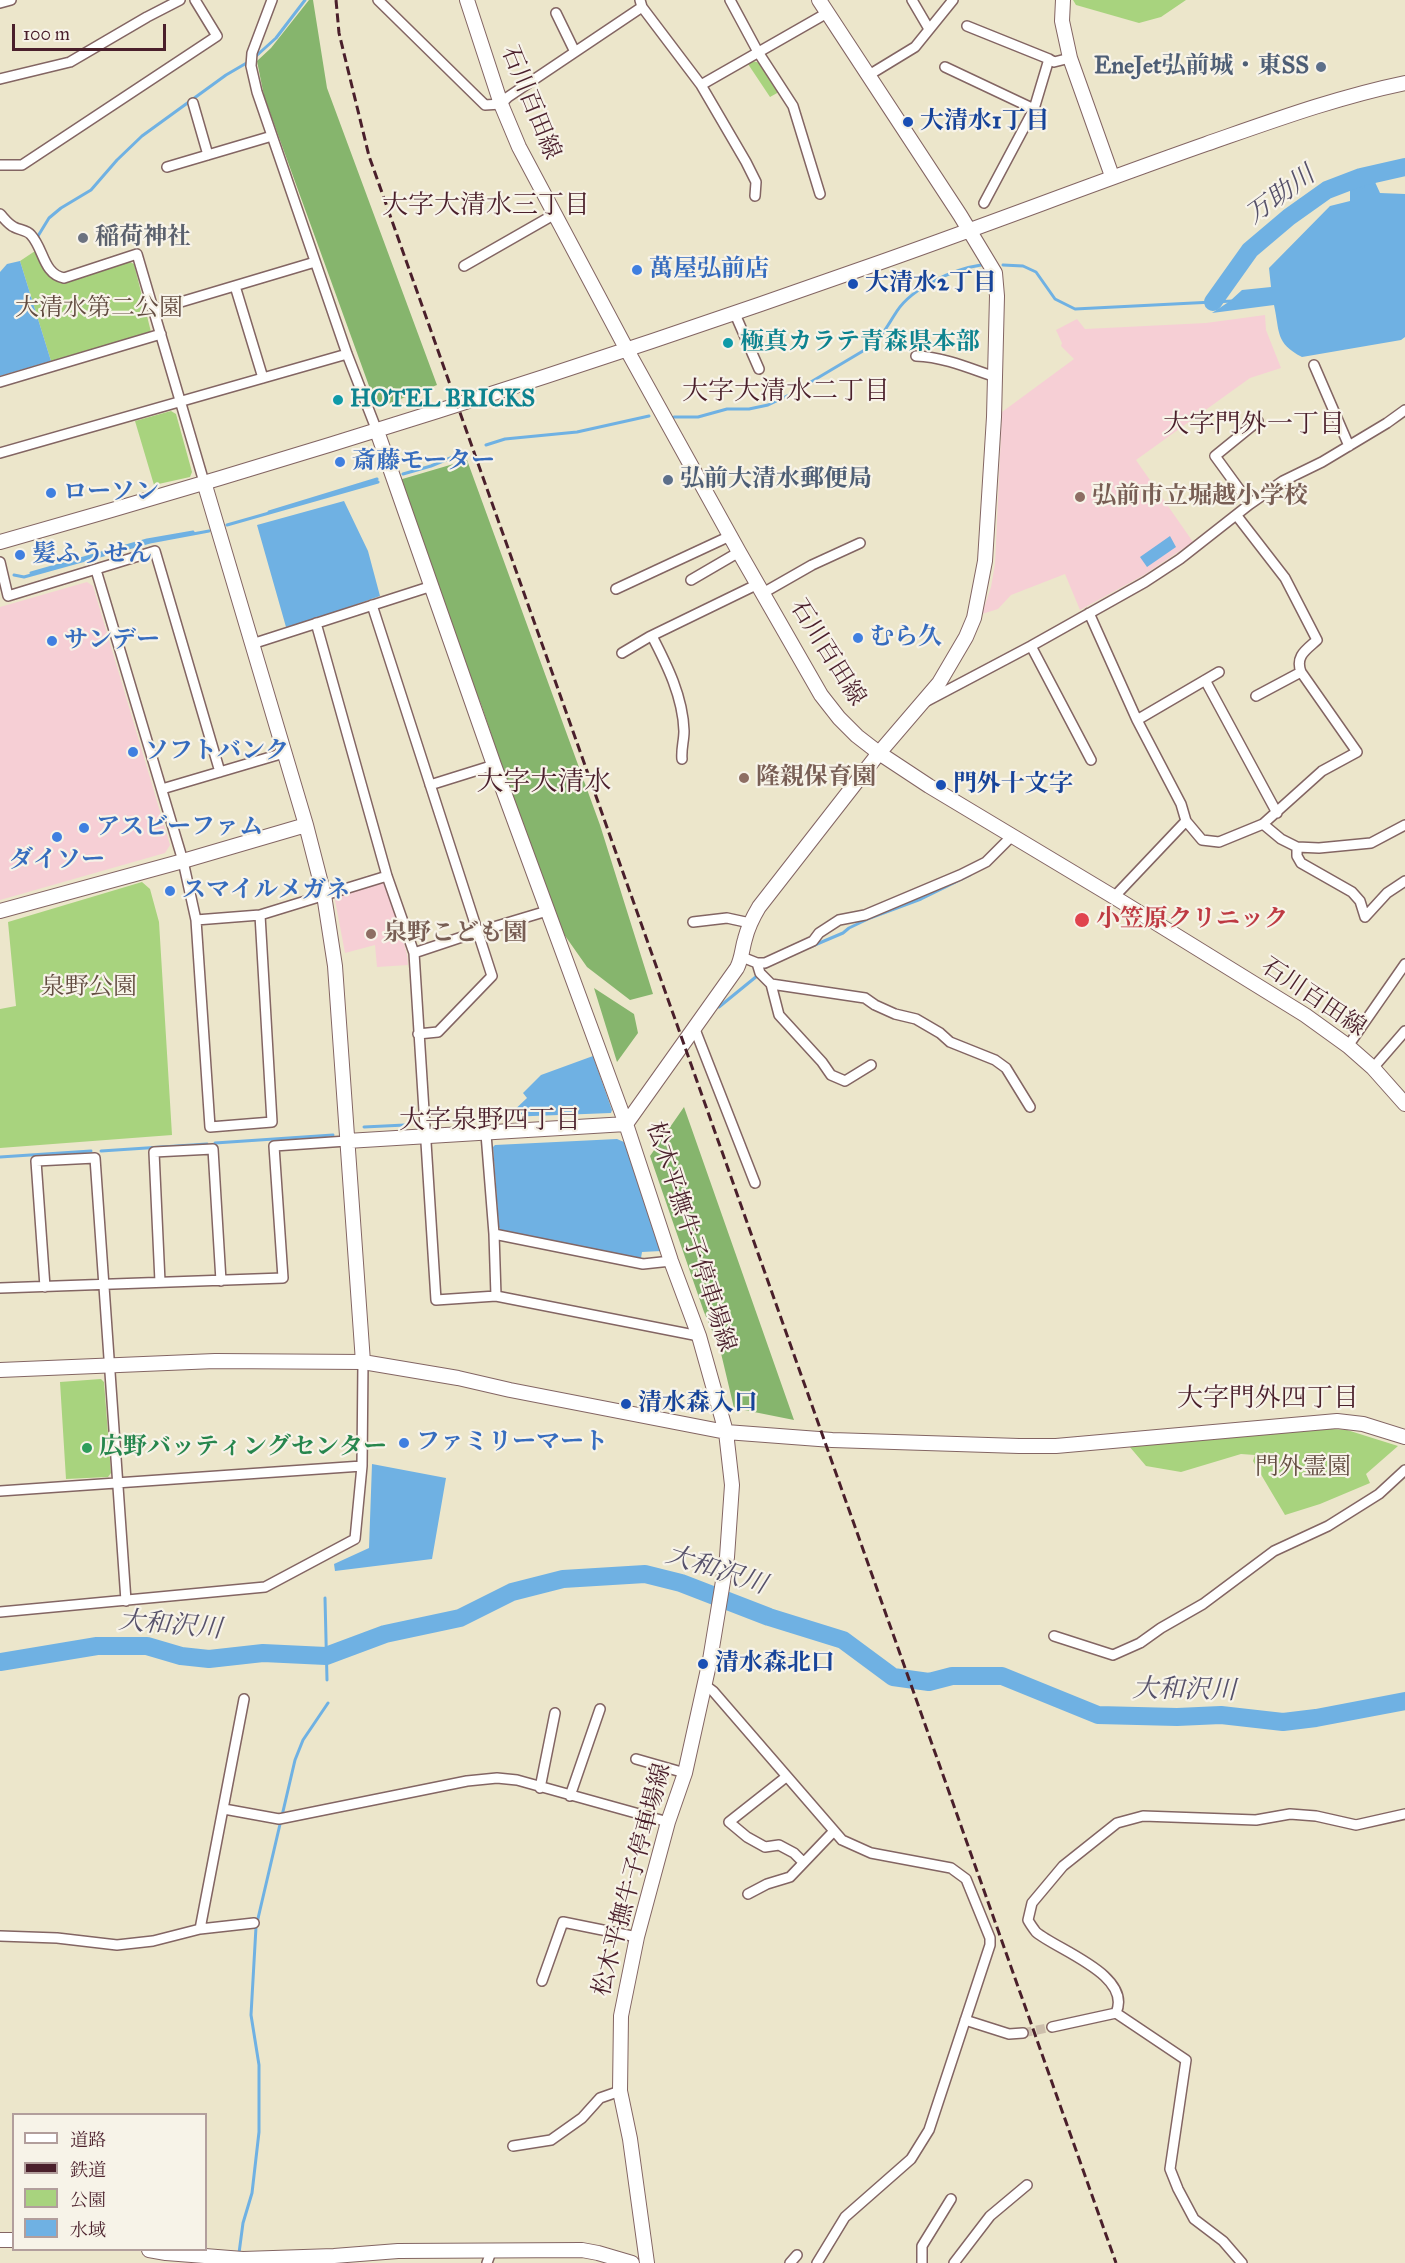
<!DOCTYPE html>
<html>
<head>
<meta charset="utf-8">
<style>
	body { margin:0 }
	#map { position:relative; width:1405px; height:2263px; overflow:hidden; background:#ece6cb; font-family:"IM FELL Great Primer","Noto Serif JP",serif }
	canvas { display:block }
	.legend { position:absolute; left:12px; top:2113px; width:195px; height:138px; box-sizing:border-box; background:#f7f3e8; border:2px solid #b29e9c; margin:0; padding:8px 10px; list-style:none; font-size:18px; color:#4a1f2b }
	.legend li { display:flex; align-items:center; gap:12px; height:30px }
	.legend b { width:30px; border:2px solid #b29e9c }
	.scale { position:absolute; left:12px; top:24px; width:154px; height:27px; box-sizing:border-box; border:3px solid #4a1f2b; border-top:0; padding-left:8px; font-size:18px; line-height:21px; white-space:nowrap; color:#4a1f2b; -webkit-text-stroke:4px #f7f3e8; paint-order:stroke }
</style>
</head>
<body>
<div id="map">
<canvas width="1405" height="2263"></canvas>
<ul class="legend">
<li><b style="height:8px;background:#fff"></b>道路</li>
<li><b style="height:8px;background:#4a1f2b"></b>鉄道</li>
<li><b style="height:16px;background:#a8d37e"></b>公園</li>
<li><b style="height:16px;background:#6fb1e3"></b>水域</li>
</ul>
<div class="scale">100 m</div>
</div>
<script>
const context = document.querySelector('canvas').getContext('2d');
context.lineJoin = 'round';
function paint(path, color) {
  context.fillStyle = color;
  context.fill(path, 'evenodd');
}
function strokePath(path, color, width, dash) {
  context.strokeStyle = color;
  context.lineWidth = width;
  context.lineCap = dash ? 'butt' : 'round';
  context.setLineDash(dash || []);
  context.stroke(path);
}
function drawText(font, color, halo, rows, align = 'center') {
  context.font = font + ' "IM FELL Great Primer","Noto Serif JP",serif';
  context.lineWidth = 4.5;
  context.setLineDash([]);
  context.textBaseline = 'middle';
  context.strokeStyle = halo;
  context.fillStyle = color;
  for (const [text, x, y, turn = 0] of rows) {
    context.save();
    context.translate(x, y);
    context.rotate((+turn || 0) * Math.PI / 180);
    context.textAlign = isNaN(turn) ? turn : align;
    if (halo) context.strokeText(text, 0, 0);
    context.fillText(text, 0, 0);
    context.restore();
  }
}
const built = new Path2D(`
	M1265,315L1266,330L1281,368L1250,378L1136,460L1193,542L1144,575L1080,610L1065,574L1011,595L998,609L982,614L991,587L995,564L1002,412L1074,359L1061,346L1062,343L1056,330L1077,319L1085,329L1206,323Z
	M87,582L93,586L170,845L165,853L0,900V607Z
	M383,883L387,885L407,954L408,965L377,967L375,945L345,953L335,900L337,896Z`);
const green = new Path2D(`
	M1073,0H1186L1161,17L1139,23L1076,5Z
	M753,61L760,63L779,92L770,97L748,64Z
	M35,251L50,277L62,283L128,261L134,264L151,332L51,361L20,261Z
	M171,411L176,414L192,472L190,477L154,485L135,421Z
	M142,882L150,889L159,922L172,1135L0,1148V1009L16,1006L8,922Z
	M101,1379L104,1382L111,1473L108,1477L66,1479L60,1382Z
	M1302,1427L1347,1430L1398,1446L1366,1474L1370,1483L1320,1504L1285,1515L1253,1461L1255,1455L1241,1454L1181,1472L1146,1466L1129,1446Z`);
const forest = new Path2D(`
	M309,0H313L327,88L437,385L377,408L264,96L257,61L271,48Z
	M467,460L600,825L653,994L630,1000L587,967L554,920L481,704L465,665L399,480Z
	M594,988L634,1014L638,1033L617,1062Z
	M684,1107L794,1420L734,1408L720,1349L704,1312L650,1156Z`);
const water = new Path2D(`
	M1375,182L1380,193L1405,194V337L1401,340L1302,357C1275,343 1280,332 1274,305L1212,313L1230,301L1242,290L1271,287L1269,268L1330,206L1350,201V187Z
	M20,261L51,361L0,376V272L7,264Z
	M344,501L368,551L380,596L315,619L286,627L257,525Z
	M1170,536L1176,547L1147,567L1140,557Z
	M593,1056L612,1110L611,1113L507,1117L527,1098L523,1093L541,1075Z
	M617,1139L624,1142L661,1251L642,1252L641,1258L501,1231L499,1227L493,1147L495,1145Z
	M372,1464L446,1478L432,1559L335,1571L334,1564L369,1548Z`);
const stream = new Path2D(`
	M255,57L276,38L305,0
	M1361,177L1363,187
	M38,236L49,218L61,208L91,190L117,160L142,136L226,75L250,61
	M1003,265L1023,266L1036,272L1055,299L1075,309L1233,301
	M674,417H698L727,409H749L768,405L789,395L873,345C884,334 889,323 897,311C913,287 954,269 981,265
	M486,445L505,439L577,432L649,416
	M403,474L431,466L465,452
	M269,512L377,479
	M227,525L378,482
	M31,573L147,540L193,532
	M14,575L24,577L150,542L209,531
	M810,947L843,933L849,928L870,918L921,899L970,875
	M719,1007L757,976
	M364,1127L405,1125
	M215,1143L333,1135
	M101,1151L207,1144
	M0,1157L91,1151
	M325,1598L327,1680
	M239,2253L243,2223L252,2193L259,2132V2065L251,2015L256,1927L295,1760L303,1740L328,1703`);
const river = new Path2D(`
	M1213,302L1250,250L1289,217L1327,190L1361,177L1405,167
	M0,1662L97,1646H147L181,1656L209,1659L263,1653L326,1656L385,1634L460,1618L512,1592L563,1579L645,1574L681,1583L769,1617L843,1640L893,1677L929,1682L952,1676H1002L1098,1715L1177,1717L1221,1715L1283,1722L1316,1718L1405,1701`);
const streetTunnel = new Path2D(`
	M1023,2033L1052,2027`);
const street = new Path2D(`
	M272,0L252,53L251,66L257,92L347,354L377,431
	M378,0L485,105L501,104L508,97L642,7
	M640,0L642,7L701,85L827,13
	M730,0L758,52L793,106L820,194
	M912,0L929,29
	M0,3L11,0
	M556,13L575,52
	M967,26L1049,59
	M945,67L1034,109
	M869,75L915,47L953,0
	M0,79L70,62L147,17L180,0
	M701,85L746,162L756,182L755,196
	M193,103L208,155
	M0,165H22L217,36L195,0
	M167,167L272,136
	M984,203L1034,109L1049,59L1054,62L1070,58
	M0,214C4,218 8,224 14,227C19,230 27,230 31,235C44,249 43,274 64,278L137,254L204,482
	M464,266L555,214
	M235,286L263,378
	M154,310L315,262
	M735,314L759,369
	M916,356C944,357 969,368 995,377
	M1314,365L1349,446
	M0,382L161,334
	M0,453L347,354
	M1250,504L1215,456L1258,421
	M0,562L8,596L155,551L220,772
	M96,570L183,861L196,920L210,1127L272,1122L260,915
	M691,580L739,552
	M616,589L730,536
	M763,593L812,565L860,543
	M372,605L492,976L438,1032L418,1034
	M1089,613L1137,720L1181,804L1186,821L1202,840L1219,842L1263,824L1322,771L1357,752L1301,672C1295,656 1306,650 1317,640L1285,578L1237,516
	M316,623L387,876L414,953L436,1300L496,1296L699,1336
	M652,636C667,665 683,697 684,731C684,741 681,749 682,759
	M252,644L432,586
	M1031,646L1091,760
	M622,653L649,637L758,584
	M1205,680L1277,813
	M1256,696L1301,672
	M927,701L1031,646L1145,582L1180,559L1250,504L1283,481L1322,462L1387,423L1405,410
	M1137,720L1219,672
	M430,785L494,765
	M162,789L284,753
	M1263,824L1281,839L1297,847L1319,848L1371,843L1405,825
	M1297,847V856L1301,863L1352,892L1360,901L1365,917
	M1114,897L1186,821
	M1365,917L1387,893L1405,881
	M196,920L260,915L387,876
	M693,922L727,918L750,923
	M414,953L477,932L547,911
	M742,957L757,963H765L813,941L819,933L839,920L865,915L960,875L986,862L1013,835
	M757,963L760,973L771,984L865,998L875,1005L895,1014L916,1019L940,1033L950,1042L995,1060L1006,1068L1030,1107
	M771,984L779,1015L822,1062L831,1075L845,1081L871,1065
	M694,1027L755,1183
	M1348,1046L1405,964
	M1373,1068L1405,1031
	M486,1134L494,1234L496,1296
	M494,1234L643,1264L671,1261
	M160,1282L154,1152L213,1149L221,1281
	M45,1287L36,1161L95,1158L126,1601
	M0,1288L283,1278L274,1146L347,1141
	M0,1491L362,1466
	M0,1612L265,1587L355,1539L362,1466L363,1362
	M1054,1636L1113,1655L1140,1643L1161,1628L1203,1604L1274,1551L1328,1526L1379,1494L1405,1470
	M705,1685L713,1691L842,1840L871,1853L951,1868L966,1879L990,1938V1945L929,2130L911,2159L845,2217L817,2263
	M636,1759L685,1773
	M786,1777L729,1822L747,1837L765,1847L779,1845L794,1853L803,1862
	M540,1788L555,1713
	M570,1796L600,1709
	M224,1809L279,1819L467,1781L497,1778L517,1780L668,1822
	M748,1894L767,1884L790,1877L833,1832
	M200,1929L244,1699
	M0,1936L57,1938L117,1945L153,1941L200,1929L254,1923
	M542,1981L563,1922L637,1937
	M1116,2013C1133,1975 1057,1950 1036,1932C1033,1928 1030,1924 1028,1920L1032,1903L1063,1866L1117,1823L1143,1816L1256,1820L1290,1814L1316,1816L1356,1825L1405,1814
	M965,2020L1009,2034L1023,2033
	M1052,2027L1116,2013L1186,2060L1170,2169L1178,2189L1194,2219L1223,2241L1242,2263
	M513,2146L551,2140L582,2118L600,2098L620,2091
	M487,2263L492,2249
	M790,2263L797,2255
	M922,2263V2246L951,2199
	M954,2263L990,2216L1027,2185`);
const secondary = new Path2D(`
	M467,0L501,104L519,147L627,350L739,552L821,695L839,718L857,736L879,753L929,786L1114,897L1305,1015L1348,1046L1373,1068L1405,1104
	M1063,0L1062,21L1070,58L1112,176
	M377,431L494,765L626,1124L671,1261L699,1336L726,1432L732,1485L727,1557L710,1660L685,1773L668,1822L637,1937L621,2016L620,2091L630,2139L647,2263
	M204,482L306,825L324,895L335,966L363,1362
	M0,542C291,460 579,369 864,268C979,228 1092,184 1206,144C1272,121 1337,97 1405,83
	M0,911L183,861L306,825
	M626,1124L737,968C742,958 742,949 745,939C748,927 753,917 759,907L879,753L939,683L966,637L974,618L985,561L994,417L997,296L995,273L960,215L819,0
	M347,1141L626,1124
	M0,1370L215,1361L363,1362L458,1378L510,1390L726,1432L832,1440L1019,1446H1056L1337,1421L1363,1424L1405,1437
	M0,2240H14
	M149,2250L166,2253L243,2259L334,2256L398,2251L582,2250L598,2253L632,2263`);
const rail = new Path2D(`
	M336,0L339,33L369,156L1116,2263`);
const markers = [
	[1321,67,6,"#5c6f8a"],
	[908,122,6,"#1a4fb4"],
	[83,238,6,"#6b7280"],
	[637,270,6,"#3f7fe0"],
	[853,284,6,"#1a4fb4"],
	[728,343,6,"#0f9aa8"],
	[338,400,6,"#0f9aa8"],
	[340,462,6,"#3f7fe0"],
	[668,480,6,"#5c6f8a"],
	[51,493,6,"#3f7fe0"],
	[1080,497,6,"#8d6e63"],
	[20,555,6,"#3f7fe0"],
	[858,638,6,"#3f7fe0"],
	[52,641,6,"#3f7fe0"],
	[133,752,6,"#3f7fe0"],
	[744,778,6,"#8d6e63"],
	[941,785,6,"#1a4fb4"],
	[84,828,6,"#3f7fe0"],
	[57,837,6,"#3f7fe0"],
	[170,891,6,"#3f7fe0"],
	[1082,920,8,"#e0444e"],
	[371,934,6,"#8d6e63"],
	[626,1404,6,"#1a4fb4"],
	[404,1443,6,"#3f7fe0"],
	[87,1448,6,"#2e9e5b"],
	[703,1664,6,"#1a4fb4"]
];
const serviceNames = [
	["EneJet弘前城・東SS",1309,67],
	["弘前大清水郵便局",680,480,"left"]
];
const streetNames = [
	["石川百田線",530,103,68],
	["石川百田線",827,653,58],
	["石川百田線",1313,998,34],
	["松木平撫牛子停車場線",690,1237,72],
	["松木平撫牛子停車場線",633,1880,-75]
];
const transitNames = [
	["大清水1丁目",920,122],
	["大清水2丁目",865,284],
	["門外十文字",953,785],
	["清水森入口",638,1404],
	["清水森北口",715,1664]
];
const worshipNames = [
	["稲荷神社",95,238]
];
const shopNames = [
	["萬屋弘前店",649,270],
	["斎藤モーター",352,462],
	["ローソン",63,493],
	["髪ふうせん",32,555],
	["むら久",870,638],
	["サンデー",64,641],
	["ソフトバンク",145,752],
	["アスビーファム",96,828],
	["ダイソー",57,861,"center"],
	["スマイルメガネ",182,891],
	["ファミリーマート",416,1443]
];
const parkNames = [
	["大清水第二公園",99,309],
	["泉野公園",89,988],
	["門外霊園",1303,1468]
];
const cultureNames = [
	["極真カラテ青森県本部",740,343],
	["HOTEL BRICKS",350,400]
];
const educationNames = [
	["弘前市立堀越小学校",1092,497],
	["隆親保育園",756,778],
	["泉野こども園",383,934]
];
const healthNames = [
	["小笠原クリニック",1096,920]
];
const leisureNames = [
	["広野バッティングセンター",99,1448]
];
const waterNames = [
	["万助川",1281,196,-36],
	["大和沢川",716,1571,18],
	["大和沢川",170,1626,5],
	["大和沢川",1184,1691,1]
];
const neighbourhoodNames = [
	["大字大清水三丁目",486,207],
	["大字大清水二丁目",786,393],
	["大字門外一丁目",1254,426],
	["大字泉野四丁目",490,1122],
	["大字門外四丁目",1268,1400]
];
const quarterNames = [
	["大字大清水",544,783]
];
paint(built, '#f6cfd5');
paint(green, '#a8d37e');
paint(forest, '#86b56d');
paint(water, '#6fb1e3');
strokePath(stream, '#6fb1e3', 3);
strokePath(river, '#6fb1e3', 18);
strokePath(streetTunnel, '#ccbeab', 9, [9, 4.5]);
strokePath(street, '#836563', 12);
strokePath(secondary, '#836563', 16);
strokePath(street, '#fff', 9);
strokePath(secondary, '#fff', 14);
strokePath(rail, '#4a1f2b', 3, [9, 4.5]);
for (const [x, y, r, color] of markers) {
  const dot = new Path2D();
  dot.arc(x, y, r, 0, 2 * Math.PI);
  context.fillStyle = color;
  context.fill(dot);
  strokePath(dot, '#f7f3e8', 2);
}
drawText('bold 24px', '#4e5e75', '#f7f3e8', serviceNames, 'right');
drawText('24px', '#4a1f2b', '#f7f3e8', streetNames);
drawText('bold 24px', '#164399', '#f7f3e8', transitNames, 'left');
drawText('bold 24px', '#5b616d', '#f7f3e8', worshipNames, 'left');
drawText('bold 24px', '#366cbe', '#f7f3e8', shopNames, 'left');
drawText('24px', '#624c40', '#f7f3e8', parkNames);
drawText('bold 24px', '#0d838f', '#f7f3e8', cultureNames, 'left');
drawText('bold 24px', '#785e54', '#f7f3e8', educationNames, 'left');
drawText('bold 24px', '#be3a42', '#f7f3e8', healthNames, 'left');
drawText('bold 24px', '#27864d', '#f7f3e8', leisureNames, 'left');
drawText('italic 26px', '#57526b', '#f7f3e8', waterNames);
drawText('26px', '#4a1f2b', '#f7f3e8', neighbourhoodNames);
drawText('27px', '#4a1f2b', '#f7f3e8', quarterNames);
</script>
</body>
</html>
